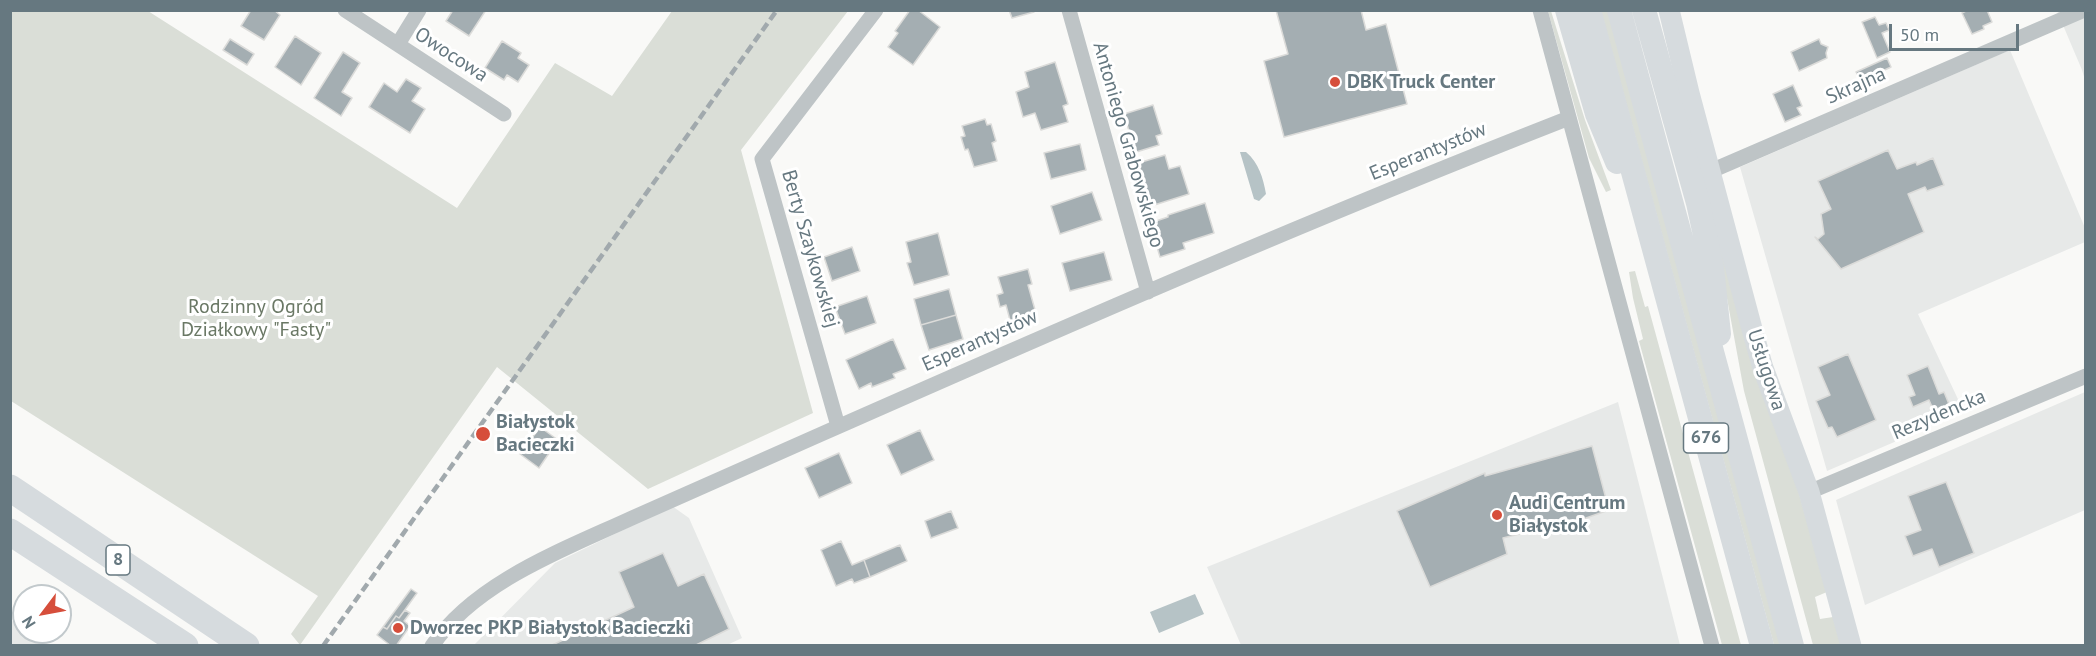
<!DOCTYPE html>
<html>
<head>
<meta charset="utf-8">
<style>
	body { margin:0 }
	#map { position:relative; width:2096px; height:656px; overflow:hidden; background:#f9f9f7; font-family:"PT Sans",sans-serif }
	canvas { display:block }
	.frame { position:absolute; inset:0; border:12px solid #667880; pointer-events:none }
	.north { position:absolute; left:12px; top:584px; width:60px; height:60px; box-sizing:border-box; background:#fff; border:2px solid #c2c9cc; border-radius:50%; rotate:238deg; font-size:16px; font-weight:700; line-height:24px; text-align:center; color:#667880 }
	.north::after { content:''; display:block; margin:auto; width:21px; height:27px; background:#d64e3b; clip-path:polygon(50% 0,100% 100%,50% 72%,0 100%) }
	.scale { position:absolute; left:1889px; top:24px; width:130px; height:27px; box-sizing:border-box; border:3px solid #667880; border-top:0; padding-left:8px; font-size:18px; line-height:21px; white-space:nowrap; color:#667880; -webkit-text-stroke:4px #fff; paint-order:stroke }
</style>
</head>
<body>
<div id="map">
<canvas width="2096" height="656"></canvas>
<div class="frame"></div>
<div class="north">N</div>
<div class="scale">50 m</div>
</div>
<script>
const context = document.querySelector('canvas').getContext('2d');
context.lineJoin = 'round';
function paint(path, color) {
  context.fillStyle = color;
  context.fill(path, 'evenodd');
}
function strokePath(path, color, width, dash) {
  context.strokeStyle = color;
  context.lineWidth = width;
  context.lineCap = dash ? 'butt' : 'round';
  context.setLineDash(dash || []);
  context.stroke(path);
}
function drawText(font, color, halo, rows, align = 'center') {
  context.font = font + ' "PT Sans",sans-serif';
  context.lineWidth = 6;
  context.setLineDash([]);
  context.textBaseline = 'middle';
  context.strokeStyle = halo;
  context.fillStyle = color;
  for (const [text, x, y, turn = 0] of rows) {
    context.save();
    context.translate(x, y);
    context.rotate((+turn || 0) * Math.PI / 180);
    context.textAlign = isNaN(turn) ? turn : align;
    if (halo) context.strokeText(text, 0, 0);
    context.fillText(text, 0, 0);
    context.restore();
  }
}
const built = new Path2D(`
	M2057,11H2085V80L2082,70Z
	M2010,50L2085,228V242L1918,314L1964,412L1827,471L1740,167Z
	M2085,392V510L1865,605L1836,500Z
	M1618,402L1680,645H1241L1207,567Z
	M672,506L689,518L742,638L725,646H473L555,563Z
	M11,620L24,630V632H27L47,645H11Z`);
const green = new Path2D(`
	M10,11H148L457,208L555,63L612,96L672,11H848L741,150L813,413L648,489L497,367L300,645L291,634L318,596L11,401Z
	M1548,11H1551L1585,120L1611,190L1606,192L1589,158Z
	M1601,11H1608L1781,645H1774Z
	M1719,243L1792,469L1827,592L1815,597L1820,619L1833,617L1842,645H1813L1744,391L1717,244Z
	M1635,271L1645,307L1648,306L1741,645H1722L1639,341L1643,339L1633,298L1629,272Z`);
const water = new Path2D(`
	M1240,152H1246C1259,163 1263,178 1266,194L1259,201L1254,199Z
	M1195,594L1204,614L1159,633L1150,612Z`);
const building = new Path2D(`
	M251,10H274L280,15L264,40L241,26Z
	M453,10H486L469,36L446,21Z
	M910,10H918L940,27L913,65L888,47L898,33L895,31Z
	M1009,10H1033L1034,12L1012,18Z
	M1276,10H1361L1366,30L1386,24L1407,104L1284,137L1264,61L1288,54Z
	M1968,10H1987L1992,22L1983,26L1984,29L1972,34L1962,13Z
	M1875,17L1879,25L1886,23L1889,30L1882,33L1890,52L1877,58L1862,22Z
	M295,36L321,53L301,85L275,67Z
	M230,39L254,54L247,65L223,50Z
	M1819,39L1821,44L1828,47L1826,53L1827,58L1799,71L1791,52Z
	M502,41L521,53L518,58L529,65L518,82L507,75L504,80L485,68Z
	M343,52L360,63L342,92L352,98L341,116L314,98Z
	M1887,58L1891,67L1861,81L1856,72Z
	M1055,62L1068,104L1063,106L1068,122L1041,130L1035,113L1023,117L1016,92L1029,87L1025,72Z
	M406,79L421,88L412,101L425,109L410,133L369,107L384,83L397,92Z
	M1793,85L1802,106L1797,108L1801,115L1785,122L1773,94Z
	M1153,105L1162,134L1156,136L1159,145L1133,153L1126,131H1129L1124,114Z
	M985,119L987,125L991,124L996,141L992,143L997,161L974,167L968,149L965,150L961,137L965,136L962,126Z
	M1080,144L1086,170L1051,179L1044,153Z
	M1888,150L1897,169L1916,162L1917,165L1933,158L1944,185L1927,191L1925,187L1908,194L1924,232L1841,269L1815,237L1818,239L1824,234L1821,214L1831,209L1818,181Z
	M1165,155L1169,169L1180,166L1189,194L1148,207L1135,164Z
	M1092,192L1102,220L1060,234L1051,206Z
	M1205,203L1214,233L1183,243L1185,249L1160,257L1150,223L1168,217V215Z
	M938,233L949,275L914,285L907,263L911,262L906,242Z
	M852,247L860,271L832,281L824,257Z
	M1104,252L1112,280L1070,291L1062,263Z
	M1028,269L1032,284L1028,285L1037,317L1011,324L1006,305L1000,307L997,295L1003,293L998,277Z
	M949,289L956,315L921,325L914,299Z
	M867,296L876,323L845,334L835,307Z
	M956,315L963,339L929,350L921,325Z
	M893,339L906,369L893,374L895,378L872,387L871,383L859,389L846,360Z
	M1848,354L1876,420L1837,437L1832,427L1828,428L1816,401L1830,395L1818,367Z
	M1928,366L1939,394L1944,392L1951,409L1936,416L1929,400L1913,407L1909,397L1915,395L1907,375Z
	M540,427L558,440L539,468L520,454Z
	M920,430L934,460L901,475L887,445Z
	M1592,446L1609,510L1586,518L1503,538L1507,554L1430,587L1397,511L1485,473V476Z
	M839,453L852,483L819,498L805,468Z
	M1946,482L1974,553L1939,567L1932,549L1913,556L1905,536L1921,530L1908,496Z
	M951,511L958,528L931,538L925,521Z
	M841,541L852,565L864,560L870,577L854,583L852,579L836,586L821,550Z
	M900,545L907,561L870,577L864,560Z
	M663,553L678,586L704,574L729,629L694,646H550L634,607L619,572Z
	M411,589L417,593L399,618L396,616L387,629L383,627Z
	M405,610L410,613L404,621L410,626L396,646H391L377,635L383,627L387,629L396,616L399,618Z`);
const street = new Path2D(`
	M345,10L504,114
	M1069,10L1148,292
	M1540,10L1712,646
	M398,44L419,10
	M1711,171L2084,10
	M838,426L762,159L876,10
	M1809,492L2086,376
	M432,646C475,582 565,549 632,518C694,490 756,463 817,436C1066,326 1316,217 1569,118`);
const secondary = new Path2D(`
	M1669,10L1689,93L1752,329L1763,368L1809,492L1851,646`);
const primary = new Path2D(`
	M1567,10L1597,114L1617,162
	M1589,10L1762,646
	M1619,10L1792,646
	M1644,10L1698,203L1712,267L1719,334`);
const highway = new Path2D(`
	M10,488L246,646
	M10,532L185,646`);
const rail = new Path2D(`
	M323,646L777,10`);
const markers = [
	[1335,82,6,"#d64e3b"],
	[483,434,8,"#d64e3b"],
	[1497,515,6,"#d64e3b"],
	[398,628,6,"#d64e3b"]
];
const shields = [
	[1706,438,45],
	[118,560,24]
];
const shieldNames = [
	["676",1706,438],
	["8",118,560]
];
const streetNames = [
	["Owocowa",451,55,33],
	["Skrajna",1856,86,-24],
	["Antoniego Grabowskiego",1128,145,74],
	["Esperantystów",1428,152,-22],
	["Berty Szaykowskiej",810,249,74],
	["Esperantystów",980,341,-24],
	["Usługowa",1766,370,72],
	["Rezydencka",1939,415,-23]
];
const poiNames = [
	["DBK Truck Center",1347,82],
	["Białystok",496,422],
	["Bacieczki",496,445],
	["Audi Centrum",1509,503],
	["Białystok",1509,526],
	["Dworzec PKP Białystok Bacieczki",410,628]
];
const parkNames = [
	["Rodzinny Ogród",256,307],
	["Działkowy \"Fasty\"",256,330]
];
paint(built, '#e7e9e8');
paint(green, '#daded7');
paint(water, '#b6c3c6');
paint(building, '#a4aeb2');
strokePath(building, '#dbdbd9', 1.5);
strokePath(street, '#bec4c6', 15);
strokePath(secondary, '#d6dbde', 21);
strokePath(primary, '#d6dbde', 24);
strokePath(highway, '#d6dbde', 27);
strokePath(rail, '#a1a9ad', 4.5, [9, 4.5]);
for (const [x, y, r, color] of markers) {
  const dot = new Path2D();
  dot.arc(x, y, r, 0, 2 * Math.PI);
  context.fillStyle = color;
  context.fill(dot);
  strokePath(dot, '#fff', 2);
}
for (const [x, y, w] of shields) {
  const box = new Path2D();
  box.roundRect(x - w / 2, y - 15, w, 30, 4.5);
  context.fillStyle = '#fff';
  context.fill(box);
  strokePath(box, '#667880', 1.5);
}
drawText('bold 18px', '#667880', null, shieldNames);
drawText('20px', '#667880', '#fff', streetNames);
drawText('bold 20px', '#667880', '#fff', poiNames, 'left');
drawText('20px', '#6a7865', '#fff', parkNames);
</script>
</body>
</html>
